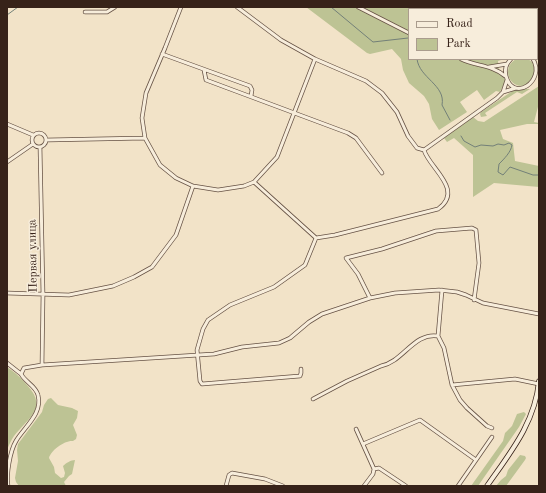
<!DOCTYPE html>
<html>
<head>
<meta charset="utf-8">
<style>
	body { margin:0 }
	#map { position:relative; width:546px; height:493px; overflow:hidden; background:#f2e3c8; font-family:"Old Standard TT",serif }
	canvas { display:block }
	.frame { position:absolute; inset:0; border:8px solid #372219; pointer-events:none }
	.legend { position:absolute; left:408px; top:8px; width:130px; height:52px; box-sizing:border-box; background:#f7eddb; border:1px solid #aa9c8d; margin:0; padding:5px 7px; list-style:none; font-size:12px; color:#372219 }
	.legend li { display:flex; align-items:center; gap:8px; height:20px }
	.legend b { width:20px; border:1px solid #aa9c8d }
</style>
</head>
<body>
<div id="map">
<canvas width="546" height="493"></canvas>
<div class="frame"></div>
<ul class="legend">
<li><b style="height:5px;background:#f7eddb"></b>Road</li>
<li><b style="height:11px;background:#bdc394"></b>Park</li>
</ul>
</div>
<script>
const context = document.querySelector('canvas').getContext('2d');
context.lineJoin = 'round';
function paint(path, color) {
  context.fillStyle = color;
  context.fill(path, 'evenodd');
}
function strokePath(path, color, width, dash) {
  context.strokeStyle = color;
  context.lineWidth = width;
  context.lineCap = dash ? 'butt' : 'round';
  context.setLineDash(dash || []);
  context.stroke(path);
}
function drawText(font, color, halo, rows, align = 'center') {
  context.font = font + ' "Old Standard TT",serif';
  context.lineWidth = 3;
  context.setLineDash([]);
  context.textBaseline = 'middle';
  context.strokeStyle = halo;
  context.fillStyle = color;
  for (const [text, x, y, turn = 0] of rows) {
    context.save();
    context.translate(x, y);
    context.rotate((+turn || 0) * Math.PI / 180);
    context.textAlign = isNaN(turn) ? turn : align;
    if (halo) context.strokeText(text, 0, 0);
    context.fillText(text, 0, 0);
    context.restore();
  }
}
const green = new Path2D(`
	M306,7H520L521,9H409V59H504L498,61L499,72L506,80L500,92L496,91L484,100L477,90L460,102L467,112L439,130L432,119L429,104L424,96L409,83L403,70L401,59L392,49L370,54L367,53Z
	M508 72a14 14 0 1 1 28 0a14 14 0 1 1-28 0Z
	M539,86V103L534,122L539,123V124H527L500,130L503,139L513,143L515,161L539,166V187L494,183L473,197V155L454,138L447,142L444,138L473,117L478,121L484,122Z
	M517,89H530L522,94L517,92L485,113L487,116L481,117L480,114L481,112L514,90Z
	M7,367C16,373 21,378 28,386C48,409 28,418 14,436C11,440 9,445 7,450Z
	M51,398L58,405L72,408L78,411L77,418L73,425L77,435L76,439L73,441C65,440 51,450 49,458L54,467L55,473L61,478L64,477L65,473L63,466C66,463 71,460 75,460L72,474L69,476L64,482L66,486H19L16,482L15,478L18,461L17,450L18,444L42,412L44,405L48,399Z
	M524,412L526,414L519,427L478,486H471L503,441L505,433L512,426L517,414Z
	M520,455L525,456L526,458L525,460L506,486H496L501,480L506,476L508,470Z`);
const stream = new Path2D(`
	M331,7L373,42L408,38L409,39
	M7,15L18,7
	M417,59C419,78 446,85 442,105L450,120
	M461,136L464,141L475,147L481,145L493,146L498,144L504,145L509,143L512,145C511,152 504,159 499,164L498,172L503,175L510,167L533,175H539`);
const minor = new Path2D(`
	M181,7L165,48L146,93L142,118L145,138L160,165L176,178L193,186L218,190L244,186L254,182L277,157L315,59
	M237,7L281,40L315,59L366,81L382,93L397,112L408,136L417,148L424,150L497,98L503,92L507,80
	M358,7L409,33
	M525,7V9
	M85,12H107L115,7
	M537,53L538,48
	M162,54L250,86L252,90L251,96
	M461,59C475,66 493,65 505,76
	M511,59C506,64 504,69 506,76C513,103 546,81 533,59
	M489,67L507,64
	M204,70L206,80L348,133L356,138L382,173
	M503,92L516,88
	M7,124L33,135
	M32 140a7 7 0 1 1 14 0a7 7 0 1 1-14 0Z
	M47,140L145,138
	M40,147L43,295L42,365
	M7,162L33,144
	M254,182L316,238L335,235L438,209C465,190 429,168 424,150
	M442,290L438,336L444,348L452,385L460,400L467,408L487,426L492,428
	M7,293L69,295L113,286L134,277L152,267L176,235L193,186
	M370,298L358,274L346,258L382,249L436,231L472,228L476,230L479,263L474,300
	M7,363L21,374
	M301,369V373L300,376L202,384L200,381L197,350L203,329L208,320L230,305L274,287L305,265L316,238
	M452,385L515,379L539,384
	M313,399L347,381L381,366C403,362 414,332 438,336
	M356,429L374,469L373,474L364,486
	M363,444L420,420L476,460
	M374,469L379,468L406,486
	M8,486C6,475 10,451 16,441C24,427 43,414 38,395C36,386 25,382 21,374L24,368L42,365L214,354L242,347L279,343L290,338L309,322L322,314L370,298L395,293L439,290L457,292L466,295L483,303L539,314
	M226,486L229,475L232,473L265,479L283,486
	M458,486L492,437`);
const secondary = new Path2D(`
	M487,486C510,453 535,423 539,381`);
const streetNames = [
	["Первая улица",33,256,-91]
];
paint(green, '#bdc394');
strokePath(stream, '#738078', 1);
strokePath(minor, '#665245', 4.5);
strokePath(secondary, '#372219', 5.5);
strokePath(minor, '#f7eddb', 3);
strokePath(secondary, '#f7eddb', 4);
drawText('12px', '#372219', '#f7eddb', streetNames);
</script>
</body>
</html>
